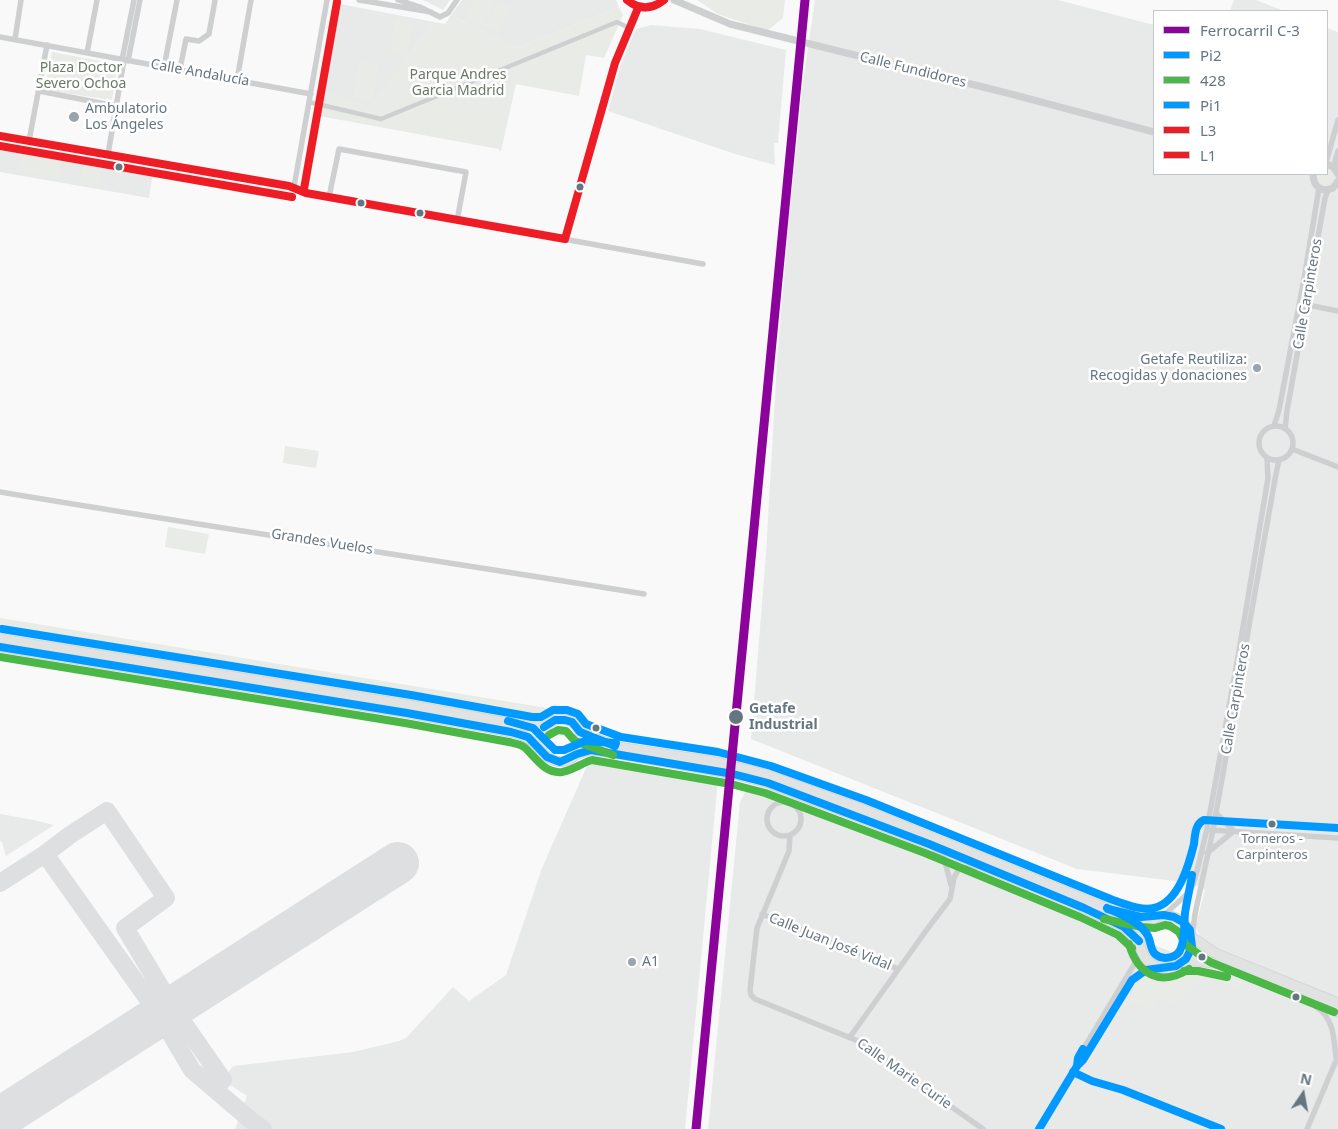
<!DOCTYPE html>
<html>
<head>
<meta charset="utf-8">
<style>
	body { margin:0 }
	#map { position:relative; width:1338px; height:1129px; overflow:hidden; background:#f9f9f9; font-family:"Noto Sans",sans-serif }
	canvas { display:block }
	.legend { position:absolute; left:1153px; top:10px; width:175px; height:165px; box-sizing:border-box; background:#fff; border:1px solid #c1c8cd; margin:0; padding:6px 9px; list-style:none; font-size:15px; color:#657683 }
	.legend li { display:flex; align-items:center; gap:10px; height:25px }
	.legend b { width:25px; border:1px solid #c1c8cd }
	.north { position:absolute; left:1278px; top:1069px; width:50px; height:50px; -webkit-text-stroke:4px #fff; paint-order:stroke; rotate:12deg; font-size:14px; font-weight:700; line-height:20px; text-align:center; color:#657683 }
	.north::after { content:''; display:block; margin:auto; width:18px; height:22px; background:#657683; clip-path:polygon(50% 0,100% 100%,50% 72%,0 100%) }
</style>
</head>
<body>
<div id="map">
<canvas width="1338" height="1129"></canvas>
<ul class="legend">
<li><b style="height:6px;background:#8b039b"></b>Ferrocarril C-3</li>
<li><b style="height:6px;background:#09f"></b>Pi2</li>
<li><b style="height:6px;background:#4ab747"></b>428</li>
<li><b style="height:6px;background:#09f"></b>Pi1</li>
<li><b style="height:6px;background:#ee1c25"></b>L3</li>
<li><b style="height:6px;background:#ee1c25"></b>L1</li>
</ul>
<div class="north">N</div>
</div>
<script>
const context = document.querySelector('canvas').getContext('2d');
context.lineJoin = 'round';
function paint(path, color) {
  context.fillStyle = color;
  context.fill(path, 'evenodd');
}
function strokePath(path, color, width, dash) {
  context.strokeStyle = color;
  context.lineWidth = width;
  context.lineCap = dash ? 'butt' : 'round';
  context.setLineDash(dash || []);
  context.stroke(path);
}
function drawText(font, color, halo, rows, align = 'center') {
  context.font = font + ' "Noto Sans",sans-serif';
  context.lineWidth = 5;
  context.setLineDash([]);
  context.textBaseline = 'middle';
  context.strokeStyle = halo;
  context.fillStyle = color;
  for (const [text, x, y, turn = 0] of rows) {
    context.save();
    context.translate(x, y);
    context.rotate((+turn || 0) * Math.PI / 180);
    context.textAlign = isNaN(turn) ? turn : align;
    if (halo) context.strokeText(text, 0, 0);
    context.fillText(text, 0, 0);
    context.restore();
  }
}
const built = new Path2D(`
	M423,0H450L443,10Z
	M462,0H616L619,7L517,48L451,15Z
	M815,0H1058L1154,25V174H1327V28L1338,32V998L1219,950L1203,939L1195,928L1205,890L1191,883L1077,869L751,739L766,554L777,362L788,229L803,82Z
	M1234,0H1256L1284,11H1230Z
	M335,3L434,22L370,107L318,91Z
	M651,25L700,29L786,50L778,143H774L775,165L735,154L608,111L621,64L636,29Z
	M3,146L153,172L149,198L0,172V150H3Z
	M591,757L718,779L685,1129H235L247,1096L223,1080L233,1066L353,1052L399,1041L406,1038L453,987L469,1001L506,975L542,868Z
	M749,785L772,789L1116,930L1338,1017V1129H708L740,802Z
	M0,814L34,820L54,825L6,856L2,842L0,841Z`);
const green = new Path2D(`
	M474,0H496L481,28L464,19Z
	M697,0H785L783,18L767,31L718,14Z
	M498,1L512,8L499,33L485,26Z
	M619,7L623,15L604,58L586,55L579,96L516,84L501,151H499V149L314,115L318,91L370,106L434,22L445,24L451,15L517,48Z
	M396,18L413,21L407,56L389,53Z
	M52,52L116,64L117,66L112,100L44,90Z
	M359,61L379,64L372,102L352,98Z
	M21,150L63,157L59,179L18,172Z
	M83,166L102,169L99,187L80,184Z
	M1327,168L1332,171L1334,177L1330,184L1324,185L1318,181L1317,174H1327Z
	M285,446L319,451L316,468L283,463Z
	M168,527L209,534L205,554L165,547Z
	M0,618L547,708L557,704L558,713L542,720L522,722L99,651L0,632Z
	M1191,969H1209L1246,981L1243,989L1221,982L1204,978L1191,989L1178,1005L1158,998L1152,1011L1127,1001L1141,981L1149,975H1171Z`);
const taxiway = new Path2D(`
	M107,811L166,898L125,928L173,1008L160,1016L45,854L70,835Z
	M0,883L45,854
	M173,1008L223,1080
	M160,1016L192,1070L253,1122L263,1129`);
const runway = new Path2D(`
	M0,1118L398,863`);
const pedestrian = new Path2D(`
	M309,102L381,119L617,22L629,28`);
const minor = new Path2D(`
	M359,0L431,12
	M398,0L420,7L440,17L448,13L457,0
	M0,37L311,94
	M15,39L21,0
	M87,53L97,0
	M122,60L134,0
	M128,61L140,0
	M164,67L177,0
	M180,69L186,39L199,41L209,34L215,0
	M237,80L251,0
	M39,91L116,106
	M0,136L289,186L306,193L329,197L703,264
	M29,141L47,45
	M108,154L124,60
	M1327,159L1338,120
	M1336,169L1335,161L1338,151
	M294,187L327,0
	M329,197L339,149L466,172L457,221
	M565,239L615,63L638,8
	M1303,304L1338,311
	M1259 443a17 17 0 1 1 34 0a17 17 0 1 1-34 0Z
	M1274,426L1279,410L1304,279L1319,188
	M1285,429L1287,411L1325,198L1328,190
	M1292,449L1338,467
	M0,492C214,528 430,559 644,594
	M767 819a17 17 0 1 1 34 0a17 17 0 1 1-34 0Z
	M1211,830L1338,838
	M790,835L789,851L757,928L750,990L751,995L755,999L858,1041L983,1129
	M932,847L944,858L951,885
	M1207,853L1234,831L1216,813
	M762,914L898,969
	M1164,915L1186,895L1193,885L1197,871L1207,829L1239,651L1268,478L1267,459
	M1192,937L1195,914L1213,830L1275,479L1279,460
	M1316,1007C1334,1018 1334,1039 1336,1058
	M850,1037L928,928L950,899L954,878L958,870L967,867H980
	M1077,1066L1083,1060L1132,980C1142,971 1149,969 1162,968
	M1073,1072L1092,1081L1123,1090L1221,1129
	M1039,1129L1077,1066L1078,1058L1135,963L1141,950
	M1307,1129L1338,1056`);
const tertiary = new Path2D(`
	M627,0C638,11 652,11 664,0
	M674,0L730,24L1007,93L1154,132
	M1327,164L1333,167L1338,174
	M1313,174C1313,186 1321,193 1333,188L1338,181`);
const trunk = new Path2D(`
	M0,639L409,705L519,725L544,727
	M0,647C113,666 226,684 339,702C380,708 421,715 462,723C482,727 502,729 521,735C537,740 540,755 553,760C570,767 587,749 580,732C571,709 534,718 542,750
	M580,732L618,747L717,762L768,775L862,809L1109,909L1129,915L1155,918
	M577,754L591,750L614,753L733,774L768,783L929,844L1084,908L1124,927L1139,941
	M1140 942a26 26 0 1 1 52 0a26 26 0 1 1-52 0Z
	M1192,937L1215,953L1338,1003
	M1184,961H1199L1220,964L1338,1012`);
const bus1 = new Path2D(`
	M0,647L407,713L511,732L528,737L547,757L560,762L577,754L591,750L733,774L768,783L929,844L1084,908L1124,927L1139,941
	M544,727L555,720H565L572,722L580,732L615,746
	M1077,1066L1083,1060L1132,980L1146,970L1176,966L1186,959L1192,947L1190,930L1183,922L1174,917L1164,915L1141,917L1108,909
	M1073,1072L1092,1081L1123,1090L1221,1129
	M1039,1129L1077,1066L1078,1058L1083,1049`);
const bus2 = new Path2D(`
	M0,657L405,723L509,742C513,743 520,744 524,747C535,756 544,774 562,772C573,770 582,763 592,760L731,784L765,793L925,853L1080,917L1118,935L1132,948
	M549,735L558,730L566,731L575,741L613,755
	M1104,919L1142,927L1155,928L1165,925L1170,926L1179,932L1186,945L1210,962L1334,1012
	M1129,944C1138,975 1161,987 1189,969
	M1184,971H1198L1227,977`);
const bus3 = new Path2D(`
	M2,629L411,695L532,717H541L553,710H567L578,714L586,724L621,737L718,752L771,766L866,800L1113,900C1125,904 1141,911 1154,908C1179,902 1189,864 1194,844C1195,835 1195,824 1204,820L1338,828
	M508,721L533,728L555,750H564L585,741L616,743
	M1107,908C1121,915 1140,921 1148,936C1151,942 1150,949 1155,954C1163,961 1178,958 1181,948C1185,938 1184,924 1185,913C1187,900 1190,888 1192,875`);
const bus4 = new Path2D(`
	M627,0C639,10 651,10 664,0
	M0,136L289,186L306,193L565,239
	M565,239L615,63L638,8`);
const bus5 = new Path2D(`
	M0,146L292,197
	M304,189L337,2`);
const rail1 = new Path2D(`
	M696,1129L805,0`);
const markers = [
	[74,117,6,"#99a4ac"],
	[119,167,4.5,"#657683"],
	[580,187,4.5,"#657683"],
	[361,203,4.5,"#657683"],
	[420,213,4.5,"#657683"],
	[1257,368,5,"#99a4ac"],
	[736,717,8,"#657683"],
	[596,728,4.5,"#657683"],
	[1272,824,4.5,"#657683"],
	[1202,957,4.5,"#657683"],
	[632,962,5,"#99a4ac"],
	[1296,997,4.5,"#657683"]
];
const busNames = [
	["Torneros -",1272,839],
	["Carpinteros",1272,855]
];
const parkNames = [
	["Plaza Doctor",81,68],
	["Severo Ochoa",81,84],
	["Parque Andres",458,75],
	["Garcia Madrid",458,91]
];
const streetNames = [
	["Calle Fundidores",913,70,14],
	["Calle Andalucía",200,73,10],
	["Calle Carpinteros",1308,294,-80],
	["Grandes Vuelos",322,542,9],
	["Calle Carpinteros",1236,699,-80],
	["Calle Juan José Vidal",830,942,22],
	["Calle Marie Curie",904,1074,35]
];
const poiNames = [
	["Ambulatorio",85,109],
	["Los Ángeles",85,125],
	["Getafe Reutiliza:",1247,360,"right"],
	["Recogidas y donaciones",1247,376,"right"],
	["A1",642,962]
];
const stopNames = [
	["Getafe",749,709],
	["Industrial",749,725]
];
paint(built, '#e8e9e9');
paint(green, '#e8ebe6');
strokePath(taxiway, '#dedfe0', 18);
strokePath(runway, '#dedfe0', 42);
strokePath(trunk, '#d5d6d6', 11);
strokePath(pedestrian, '#cecfd0', 4.5);
strokePath(minor, '#cecfd0', 5.5);
strokePath(tertiary, '#cecfd0', 7);
strokePath(trunk, '#e1e2e2', 9);
strokePath(bus1, '#09f', 8);
strokePath(bus2, '#4ab747', 8);
strokePath(bus3, '#09f', 8);
strokePath(bus4, '#ee1c25', 8);
strokePath(bus5, '#ee1c25', 8);
strokePath(rail1, '#8b039b', 9);
for (const [x, y, r, color] of markers) {
  const dot = new Path2D();
  dot.arc(x, y, r, 0, 2 * Math.PI);
  context.fillStyle = color;
  context.fill(dot);
  strokePath(dot, '#fff', 2);
}
drawText('13px', '#657683', '#fff', busNames);
drawText('14px', '#687a64', '#fff', parkNames);
drawText('14px', '#657683', '#fff', streetNames);
drawText('14px', '#657683', '#fff', poiNames, 'left');
drawText('bold 14px', '#657683', '#fff', stopNames, 'left');
</script>
</body>
</html>
